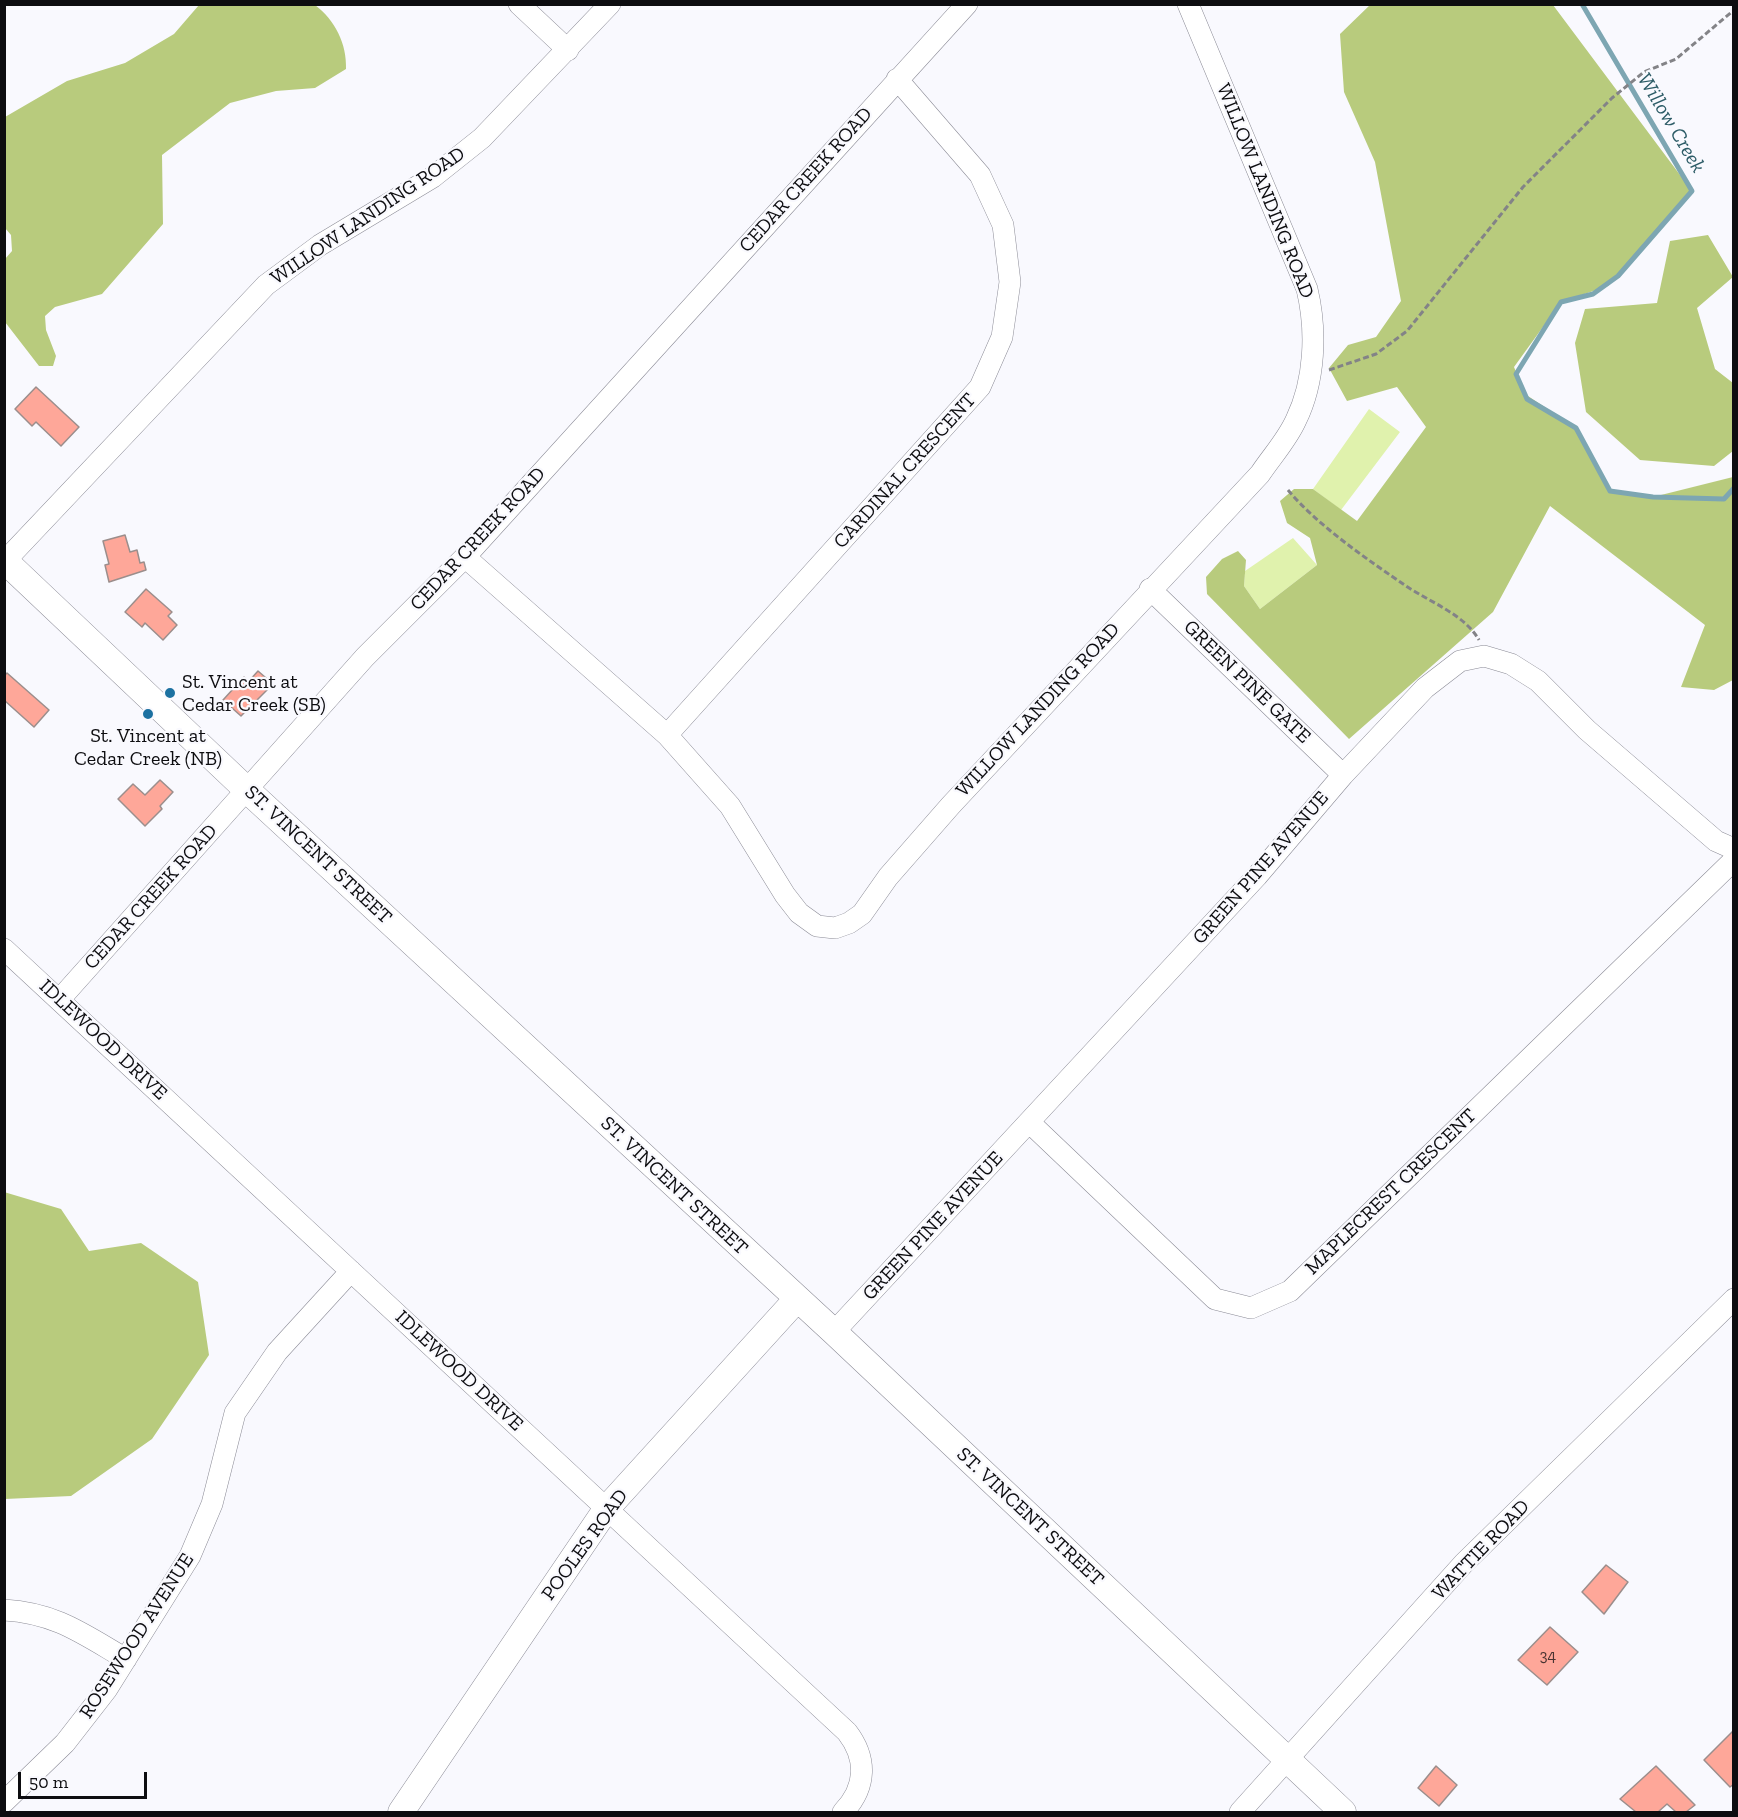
<!DOCTYPE html>
<html>
<head>
<meta charset="utf-8">
<style>
	body { margin:0 }
	#map { position:relative; width:1738px; height:1817px; overflow:hidden; background:#f9f9fe; font-family:"Zilla Slab",serif }
	canvas { display:block }
	.frame { position:absolute; inset:0; border:6px solid #0d0d10; pointer-events:none }
	.scale { position:absolute; left:18px; top:1772px; width:129px; height:27px; box-sizing:border-box; border:3px solid #0d0d10; border-top:0; padding-left:8px; font-size:18px; line-height:21px; white-space:nowrap; color:#0d0d10; -webkit-text-stroke:4px #f9f9fe; paint-order:stroke }
</style>
</head>
<body>
<div id="map">
<canvas width="1738" height="1817"></canvas>
<div class="frame"></div>
<div class="scale">50 m</div>
</div>
<script>
const context = document.querySelector('canvas').getContext('2d');
context.lineJoin = 'round';
function paint(path, color) {
  context.fillStyle = color;
  context.fill(path, 'evenodd');
}
function strokePath(path, color, width, dash) {
  context.strokeStyle = color;
  context.lineWidth = width;
  context.lineCap = dash ? 'butt' : 'round';
  context.setLineDash(dash || []);
  context.stroke(path);
}
function drawText(font, color, halo, rows, align = 'center') {
  context.font = font + ' "Zilla Slab",serif';
  context.lineWidth = 4.5;
  context.setLineDash([]);
  context.textBaseline = 'middle';
  context.strokeStyle = halo;
  context.fillStyle = color;
  for (const [text, x, y, turn = 0] of rows) {
    context.save();
    context.translate(x, y);
    context.rotate((+turn || 0) * Math.PI / 180);
    context.textAlign = isNaN(turn) ? turn : align;
    if (halo) context.strokeText(text, 0, 0);
    context.fillText(text, 0, 0);
    context.restore();
  }
}
const green = new Path2D(`
	M1369,409L1400,432L1341,510L1313,489Z
	M1293,538L1317,565L1260,609L1244,586L1245,571Z`);
const forest = new Path2D(`
	M1371,4L1553,5L1692,191L1608,286L1561,302L1514,367L1525,394L1576,428L1610,491L1653,497L1733,477V680L1714,690L1681,687L1705,625L1550,506L1493,612L1349,739L1207,594L1206,577L1222,559L1238,551L1246,560L1244,586L1260,609L1317,565L1310,538L1287,523L1280,501L1294,489H1313L1357,521L1426,427L1397,387L1347,401L1329,368L1348,345L1376,337L1401,301L1375,162L1344,92L1340,34Z
	M199,5H315C335,20 347,44 346,69L315,88L276,91L230,103L162,155L163,224L102,294L55,307L45,316L46,330L56,356L53,366H39L5,322V259L12,251L11,235L5,228V117L67,81L125,63L174,34Z
	M1708,235L1733,277L1697,308L1715,369L1733,383V451L1714,466L1640,460L1586,412L1575,343L1585,309L1657,303L1670,241Z
	M4,1192L61,1209L89,1251L141,1243L198,1282L209,1355L152,1439L71,1496L5,1499Z`);
const stream = new Path2D(`
	M1582,4L1692,191L1618,276L1593,294L1561,302L1516,374L1527,399L1576,428L1610,491L1653,497L1724,499L1734,488`);
const building = new Path2D(`
	M36,387L79,427L61,446L36,422L32,426L15,409Z
	M125,535L130,552L137,550L140,563L144,562L146,570L109,582L105,565L109,564L103,541Z
	M146,589L172,612L168,616L177,625L163,640L145,623L142,627L125,612Z
	M258,671L273,684L241,716L223,700L244,677L249,681Z
	M7,673L49,710L34,727L4,700V676Z
	M160,780L173,792L160,806L162,809L145,826L118,799L133,784L145,795Z
	M1606,1565L1628,1582L1604,1614L1582,1592Z
	M1550,1627L1578,1652L1547,1685L1518,1660Z
	M1734,1730V1784L1730,1787L1704,1760Z
	M1436,1766L1457,1785L1439,1806L1418,1788Z
	M1656,1766L1695,1805L1686,1812H1676L1667,1804L1658,1812H1636L1620,1799Z`);
const path = new Path2D(`
	M1329,370L1376,354L1407,331L1523,187L1612,98L1644,72L1676,59L1734,10
	M1288,490C1317,525 1368,560 1406,586C1430,602 1465,615 1479,640`);
const minor = new Path2D(`
	M519,4L568,50
	M465,557L667,735L730,806L785,895L799,913L817,926L835,928L849,923L862,914L888,877L951,805L1260,474C1272,456 1287,440 1296,420C1315,381 1317,331 1307,289L1188,4
	M5,561L266,285L320,245L433,177L482,138L610,4
	M1150,589L1343,775
	M667,735L980,387L1002,337L1010,282L1003,225L980,175L897,79
	M4,949L847,1732C867,1758 867,1787 843,1812
	M60,999L365,657L465,557L967,4
	M1029,1122L1215,1299L1251,1308L1290,1291L1734,860
	M834,1332L1257,876L1343,775L1425,688L1460,661L1484,656L1511,664L1538,681L1587,730L1716,841L1734,849
	M4,1610C56,1613 83,1634 126,1659
	M4,1802L65,1743L107,1689L190,1556L212,1504L235,1413L277,1352L351,1271
	M1240,1812L1464,1563L1734,1299`);
const tertiary = new Path2D(`
	M4,560L247,790L834,1332L1343,1812
	M401,1812L607,1508L797,1299`);
const markers = [
	[170,693,6,"#1c71a1"],
	[148,714,6,"#1c71a1"]
];
const numberNames = [
	["34",1548,1656]
];
const streetNames = [
	["CEDAR CREEK ROAD",806,180,-48],
	["WILLOW LANDING ROAD",1265,191,68],
	["WILLOW LANDING ROAD",368,216,-34],
	["CARDINAL CRESCENT",905,471,-48],
	["CEDAR CREEK ROAD",478,539,-47],
	["GREEN PINE GATE",1247,682,44],
	["WILLOW LANDING ROAD",1038,710,-47],
	["ST. VINCENT STREET",318,855,43],
	["GREEN PINE AVENUE",1261,868,-49],
	["CEDAR CREEK ROAD",151,897,-48],
	["IDLEWOOD DRIVE",103,1040,43],
	["ST. VINCENT STREET",674,1186,43],
	["MAPLECREST CRESCENT",1391,1192,-44],
	["GREEN PINE AVENUE",933,1226,-47],
	["IDLEWOOD DRIVE",459,1371,43],
	["ST. VINCENT STREET",1030,1517,43],
	["POOLES ROAD",585,1545,-54],
	["WATTIE ROAD",1481,1550,-46],
	["ROSEWOOD AVENUE",137,1636,-57]
];
const poiNames = [
	["St. Vincent at",182,682],
	["Cedar Creek (SB)",182,705],
	["St. Vincent at",148,736,"center"],
	["Cedar Creek (NB)",148,759,"center"]
];
const waterNames = [
	["Willow Creek",1671,123,59]
];
paint(green, '#e0f2ad');
paint(forest, '#b8cb7d');
strokePath(stream, '#7da6b2', 5);
paint(building, '#fea799');
strokePath(building, '#9b8e8c', 1.5);
strokePath(minor, '#8b8b96', 22);
strokePath(tertiary, '#8b8b96', 27);
strokePath(path, '#838387', 3, [6, 3]);
strokePath(minor, '#fff', 21);
strokePath(tertiary, '#fff', 26);
for (const [x, y, r, color] of markers) {
  const dot = new Path2D();
  dot.arc(x, y, r, 0, 2 * Math.PI);
  context.fillStyle = color;
  context.fill(dot);
  strokePath(dot, '#f9f9fe', 2);
}
drawText('16px', '#493432', null, numberNames);
drawText('20px', '#0d0d10', '#f9f9fe', streetNames);
drawText('20px', '#0d0d10', '#f9f9fe', poiNames, 'left');
drawText('italic 21px', '#2d5c67', '#f9f9fe', waterNames);
</script>
</body>
</html>
